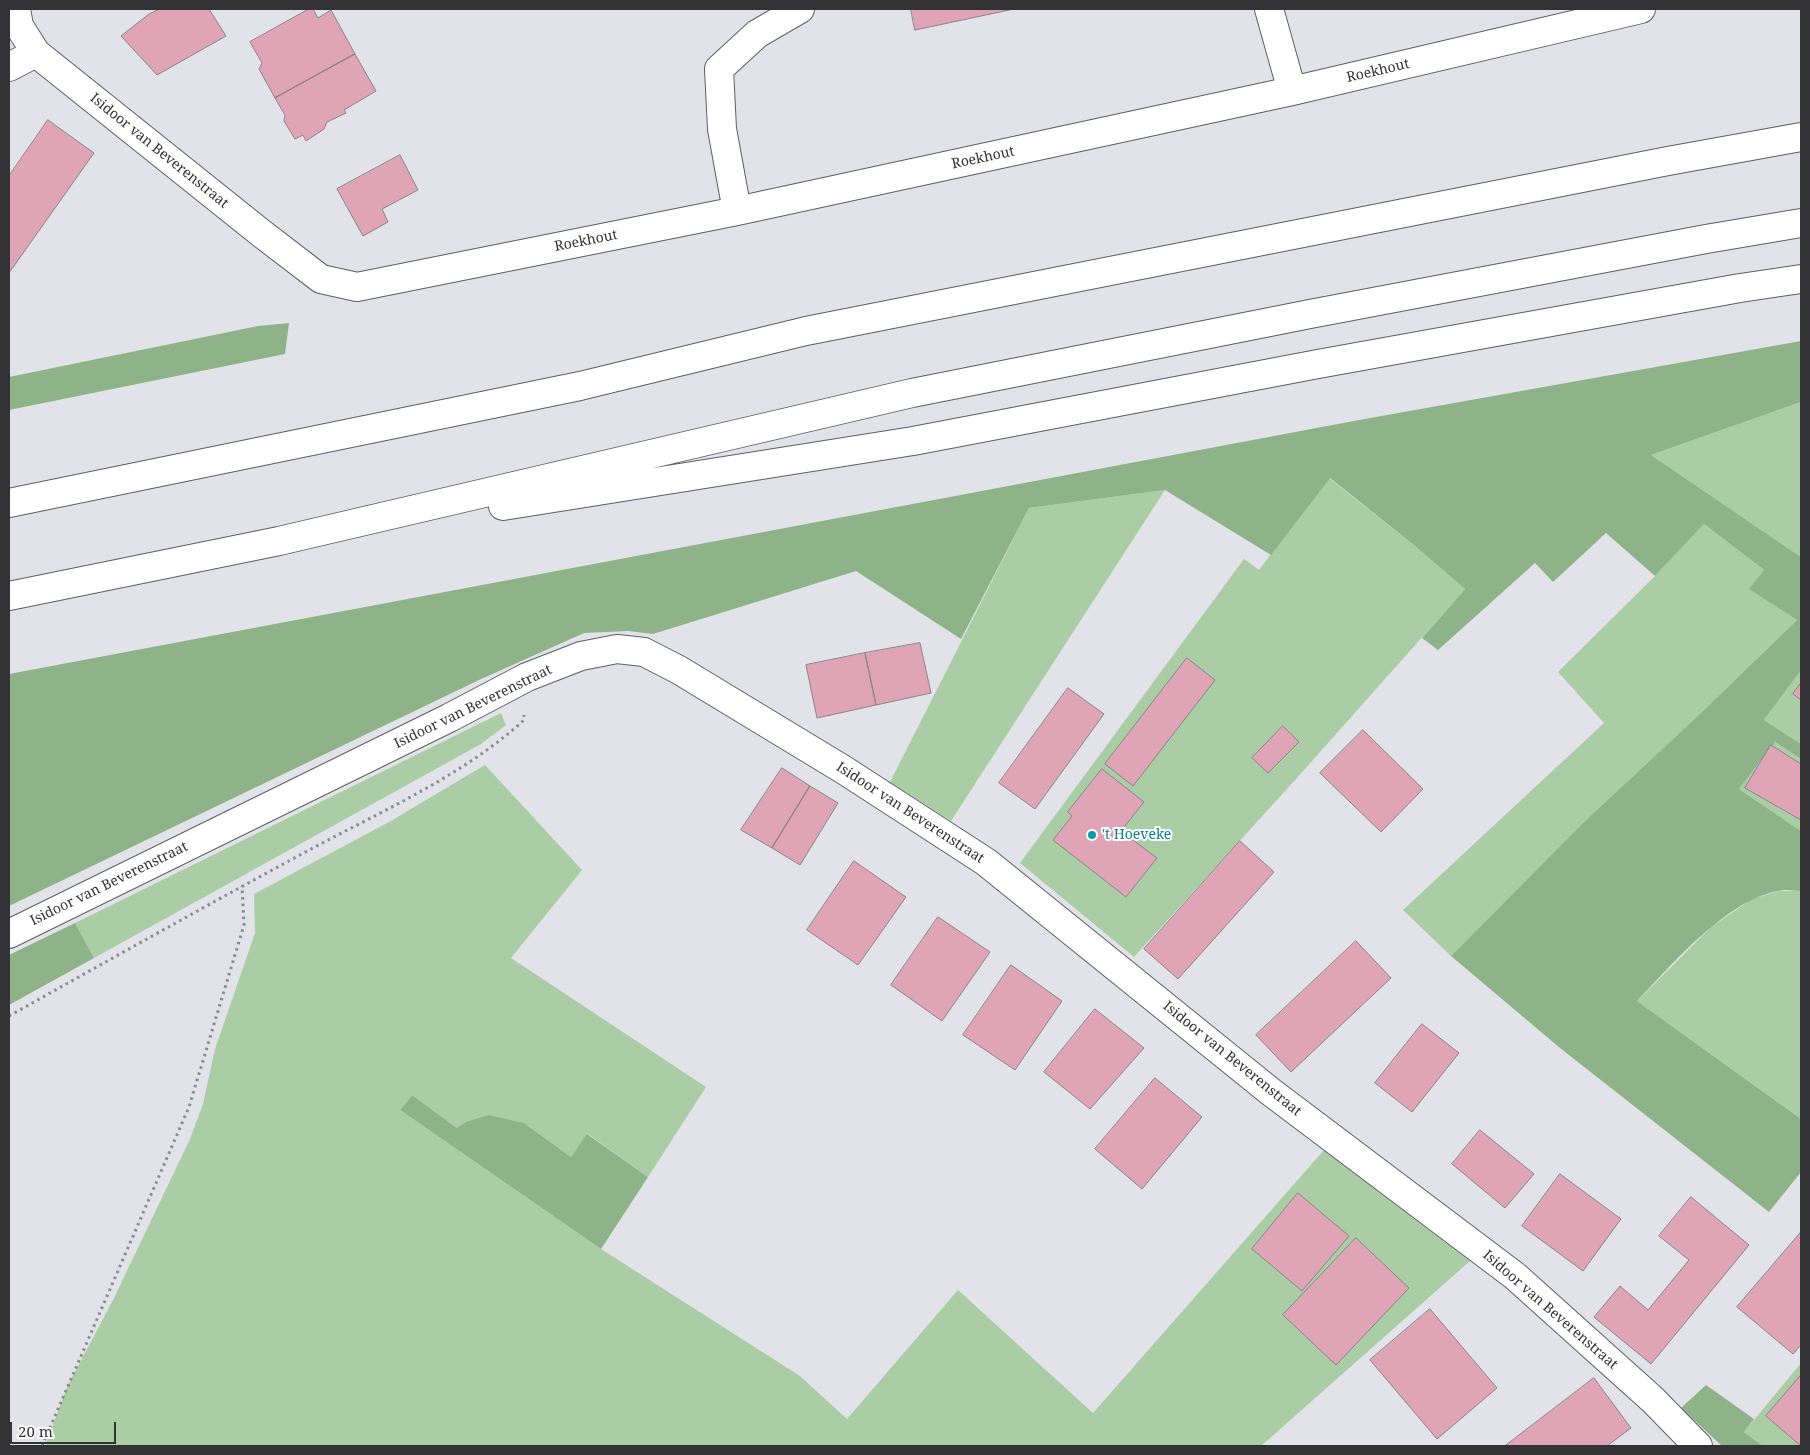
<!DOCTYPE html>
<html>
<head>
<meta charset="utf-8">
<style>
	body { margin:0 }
	#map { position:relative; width:1810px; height:1455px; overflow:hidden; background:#e1e3e9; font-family:"Noto Serif",serif }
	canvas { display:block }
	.frame { position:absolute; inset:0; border:10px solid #333336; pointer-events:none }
	.scale { position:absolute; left:10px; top:1422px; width:106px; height:22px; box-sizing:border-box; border:2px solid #333336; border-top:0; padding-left:6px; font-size:15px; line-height:18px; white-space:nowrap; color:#333336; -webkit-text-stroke:4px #fff; paint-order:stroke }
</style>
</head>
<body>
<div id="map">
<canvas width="1810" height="1455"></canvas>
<div class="frame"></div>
<div class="scale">20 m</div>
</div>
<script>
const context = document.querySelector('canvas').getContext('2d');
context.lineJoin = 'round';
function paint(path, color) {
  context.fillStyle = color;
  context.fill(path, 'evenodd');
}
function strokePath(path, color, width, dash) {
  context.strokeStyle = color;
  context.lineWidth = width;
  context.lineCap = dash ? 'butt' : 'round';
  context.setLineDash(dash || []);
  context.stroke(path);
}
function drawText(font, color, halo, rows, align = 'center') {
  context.font = font + ' "Noto Serif",serif';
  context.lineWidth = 4;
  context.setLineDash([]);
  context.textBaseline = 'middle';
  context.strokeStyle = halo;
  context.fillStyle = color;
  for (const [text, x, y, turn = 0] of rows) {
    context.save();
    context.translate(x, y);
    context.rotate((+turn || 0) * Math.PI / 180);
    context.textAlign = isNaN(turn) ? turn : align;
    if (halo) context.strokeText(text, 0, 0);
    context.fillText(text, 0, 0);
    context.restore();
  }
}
const green = new Path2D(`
	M1801,402V557L1651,455Z
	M1329,478L1415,546L1465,589L1296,779L1134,957L1020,863L1244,559L1259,570Z
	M1165,490L951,821L890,782L1029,508Z
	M1704,524L1764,570L1750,589L1797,620L1703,711L1585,821L1451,956L1403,910L1604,723L1558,672L1655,576Z
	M1801,670V744L1764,720Z
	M501,713L506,725L481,744L94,958L75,923Z
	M1775,742L1801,759V831L1739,789Z
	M485,765L582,870L511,958L706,1087L648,1177L588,1134L571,1157L524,1123L466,1122L457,1128L412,1095L400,1110L601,1249L800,1376L847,1419L958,1290L1093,1413L1324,1150L1470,1261L1261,1446H45L67,1387L114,1298L190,1139L203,1104L215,1049L255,933L254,894L389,822Z
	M1779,891H1801V1119L1637,1001L1711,927L1752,899Z
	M1801,1363V1445L1800,1446H1763L1744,1432Z`);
const forest = new Path2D(`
	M289,323L285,354L9,410V377L258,326Z
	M1801,341V402L1651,455L1801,557V670L1764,720L1801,744V759L1775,742L1739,789L1801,831V891C1794,891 1785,889 1778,891C1725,901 1673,964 1637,1001L1801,1119V1172L1769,1212L1560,1048L1451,956L1585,821L1703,711L1797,620L1749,589L1764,570L1704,524L1655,576L1606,533L1553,582L1535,563L1438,650L1422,638L1465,589L1415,546L1330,478L1271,555L1165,490L1029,508L961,639L856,571L653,634L628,631L584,633L479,680L9,906V674L1359,420Z
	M75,923L94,958L9,1005V955Z
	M412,1095L457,1128L466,1122L488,1115L524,1123L571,1157L587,1134L648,1177L601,1249L400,1110Z
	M1706,1385L1754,1419L1744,1432L1763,1446H1722L1681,1408Z`);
const building = new Path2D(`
	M160,9H209L226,36L157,75L121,36L149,14Z
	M309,9H313L318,18L331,10L355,54L275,98L259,69L262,63L250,42Z
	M911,9H1014L915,30Z
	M355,54L376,91L344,110L346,113L327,122L324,129L306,141L303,135L295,139L284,121L285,115L275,98Z
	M48,120L94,153L9,273V176Z
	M400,155L418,190L382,209L388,222L363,236L337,189Z
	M920,643L931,693L876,705L865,653Z
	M865,653L876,705L817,718L806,665Z
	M1187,658L1215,680L1133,786L1105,764Z
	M1801,683V700L1793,694Z
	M1068,688L1104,714L1035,809L999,783Z
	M1283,726L1299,742L1268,773L1252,758Z
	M1363,730L1423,789L1381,832L1320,773Z
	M1771,745L1801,764V820L1745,788Z
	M782,768L810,786L772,848L741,830Z
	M1102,769L1144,802L1121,831L1157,858L1126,897L1053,840L1072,816L1068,812Z
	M810,786L838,803L800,865L772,848Z
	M1240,841L1274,872L1178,979L1144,949Z
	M854,861L906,897L858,965L807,930Z
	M938,917L990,952L942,1021L891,985Z
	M1356,941L1391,978L1291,1072L1256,1035Z
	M1011,965L1062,1001L1015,1070L963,1035Z
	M1095,1009L1144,1048L1090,1109L1044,1072Z
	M1422,1024L1459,1053L1412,1112L1375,1083Z
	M1155,1078L1202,1117L1142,1189L1095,1149Z
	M1480,1130L1534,1174L1505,1208L1452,1164Z
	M1560,1174L1621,1219L1583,1271L1522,1226Z
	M1298,1193L1349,1236L1302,1291L1252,1249Z
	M1691,1197L1749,1245L1651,1364L1594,1317L1620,1286L1648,1310L1689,1260L1659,1236Z
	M1801,1232V1345L1793,1354L1737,1307Z
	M1356,1238L1409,1288L1336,1365L1283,1315Z
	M1430,1309L1497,1388L1437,1439L1370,1360Z
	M1801,1375V1446L1766,1416Z
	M1594,1378L1631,1428L1607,1446H1505Z`);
const path = new Path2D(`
	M9,1016C109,960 209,904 311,849C382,811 464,775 524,720V715
	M42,1446L189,1107L244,925L242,886`);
const minor = new Path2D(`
	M16,9L19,26L36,53L261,233L321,279L357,287L737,211L1292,91L1641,9
	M1269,9L1292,91
	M9,67L36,53
	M737,211L722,129L719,69L757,34L800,9
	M9,934L449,718L527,677L581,656L617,649L644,652L679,670L844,770L986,862L1271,1092L1515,1276L1653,1400L1698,1446`);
const highway = new Path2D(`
	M9,503L580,386L806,331L1668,161L1801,137
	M503,506L913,441L1318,364L1740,288L1801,279
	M9,596L279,541L912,393L1310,314L1706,239L1801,223`);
const markers = [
	[1092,835,5,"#0f9aa8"]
];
const streetNames = [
	["Roekhout",1378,71,-13],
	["Isidoor van Beverenstraat",159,151,39],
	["Roekhout",983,158,-12],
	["Roekhout",586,241,-11],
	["Isidoor van Beverenstraat",473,707,-26],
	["Isidoor van Beverenstraat",910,813,33],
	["Isidoor van Beverenstraat",109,884,-26],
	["Isidoor van Beverenstraat",1232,1059,39],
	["Isidoor van Beverenstraat",1550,1310,41]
];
const cultureNames = [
	["'t Hoeveke",1102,835]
];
paint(green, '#abcda6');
paint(forest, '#8fb389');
paint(building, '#dfa5b6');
strokePath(building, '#8a8385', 1);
strokePath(minor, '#5d5f64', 30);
strokePath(highway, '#5d5f64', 30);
strokePath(path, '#8a8b8f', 3, [2.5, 4]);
strokePath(minor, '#fff', 28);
strokePath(highway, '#fff', 28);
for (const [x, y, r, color] of markers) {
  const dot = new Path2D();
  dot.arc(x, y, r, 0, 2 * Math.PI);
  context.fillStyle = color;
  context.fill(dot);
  strokePath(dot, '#fff', 2);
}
drawText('14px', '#333336', '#fff', streetNames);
drawText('14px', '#0d838f', '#fff', cultureNames, 'left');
</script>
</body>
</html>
